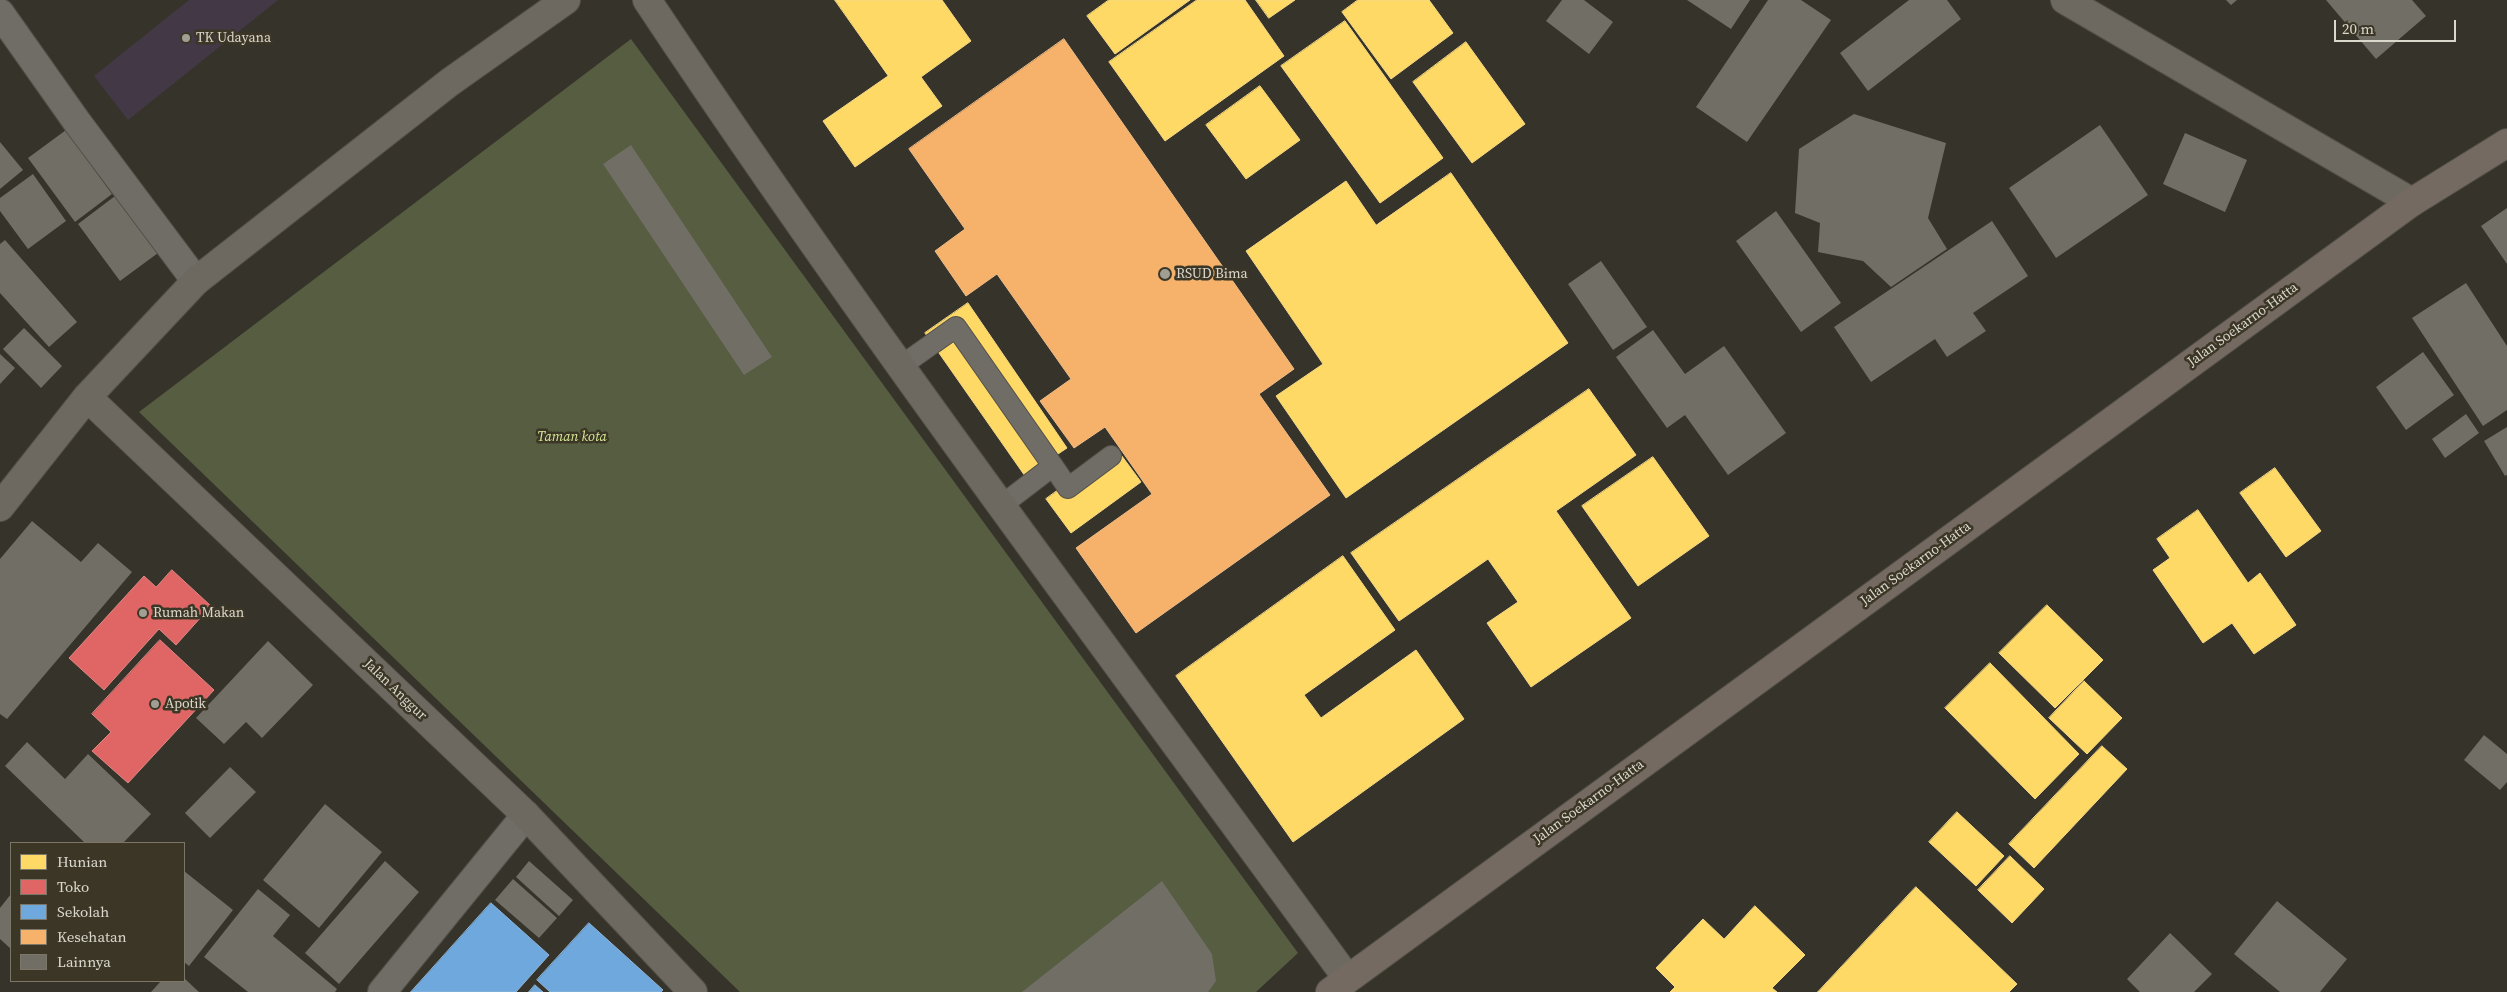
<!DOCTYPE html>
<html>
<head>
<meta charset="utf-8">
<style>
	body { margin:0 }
	#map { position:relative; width:2507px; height:992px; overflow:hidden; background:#36332a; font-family:"Source Serif 4",serif }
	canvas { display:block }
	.legend { position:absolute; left:10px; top:842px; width:175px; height:140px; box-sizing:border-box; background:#3b3625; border:1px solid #7b7668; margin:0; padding:6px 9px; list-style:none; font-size:15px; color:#dad7cd }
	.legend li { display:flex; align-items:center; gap:10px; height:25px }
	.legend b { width:25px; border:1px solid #7b7668 }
	.scale { position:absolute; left:2334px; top:20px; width:122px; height:22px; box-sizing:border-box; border:2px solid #dad7cd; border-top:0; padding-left:6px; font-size:15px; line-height:18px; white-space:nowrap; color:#dad7cd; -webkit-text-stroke:4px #3b3625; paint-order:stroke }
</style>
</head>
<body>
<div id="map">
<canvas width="2507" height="992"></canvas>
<ul class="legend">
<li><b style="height:14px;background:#ffd966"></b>Hunian</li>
<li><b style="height:14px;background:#e06666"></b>Toko</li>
<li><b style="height:14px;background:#6fa8dc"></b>Sekolah</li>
<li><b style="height:14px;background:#f6b26b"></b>Kesehatan</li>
<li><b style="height:14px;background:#716e66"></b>Lainnya</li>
</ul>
<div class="scale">20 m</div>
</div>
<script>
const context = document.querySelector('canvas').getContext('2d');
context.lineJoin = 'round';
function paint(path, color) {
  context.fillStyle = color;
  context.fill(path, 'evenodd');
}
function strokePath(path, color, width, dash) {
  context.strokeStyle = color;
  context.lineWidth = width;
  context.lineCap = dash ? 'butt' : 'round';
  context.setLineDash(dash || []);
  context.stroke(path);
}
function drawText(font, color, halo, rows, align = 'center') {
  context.font = font + ' "Source Serif 4",serif';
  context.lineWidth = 5;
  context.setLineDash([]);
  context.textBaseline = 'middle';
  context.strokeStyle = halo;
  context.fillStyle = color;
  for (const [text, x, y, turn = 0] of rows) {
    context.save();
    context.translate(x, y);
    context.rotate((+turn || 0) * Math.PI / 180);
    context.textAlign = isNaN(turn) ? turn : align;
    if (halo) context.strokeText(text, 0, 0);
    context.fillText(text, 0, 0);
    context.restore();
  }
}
const education = new Path2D(`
	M189,0H278L128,120L94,76Z`);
const green = new Path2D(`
	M631,39L1298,953L1256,992H740L139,412Z`);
const homes = new Path2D(`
	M835,0H942L971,41L921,77L942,106L855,167L823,121L888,76Z
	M1109,0H1190L1115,54L1087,16Z
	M1197,0H1245L1284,56L1165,141L1109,62Z
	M1256,0H1295L1269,18Z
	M1358,0H1429L1453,33L1391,79L1342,12Z
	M1345,21L1443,158L1380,203L1281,66Z
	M1466,42L1525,124L1472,163L1413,82Z
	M1260,86L1300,140L1246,179L1206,125Z
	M1451,173L1568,343L1346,498L1276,396L1323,364L1246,251L1346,181L1376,225Z
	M968,303L1067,448L1025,476L925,333Z
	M1589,389L1636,455L1556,511L1631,618L1531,687L1487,623L1518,602L1488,559L1399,621L1351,553Z
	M1116,448L1141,482L1071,533L1046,499Z
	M1653,457L1709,536L1638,586L1582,506Z
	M2275,468L2321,531L2286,557L2240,493Z
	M2198,510L2248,583L2260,573L2296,625L2254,654L2232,623L2203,643L2153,570L2170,558L2157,539Z
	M1343,556L1395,630L1304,695L1321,718L1416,650L1464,719L1293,842L1176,676Z
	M2047,605L2103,660L2055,708L1999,653Z
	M1990,663L2079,754L2035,799L1945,708Z
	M2084,681L2122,718L2087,754L2049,718Z
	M2102,746L2127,769L2034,868L2009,844Z
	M1957,812L2004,856L1976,886L1929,842Z
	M2010,856L2044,889L2012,923L1978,890Z
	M1916,887L2017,984L2009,992H1818Z
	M1755,906L1805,955L1772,988L1777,992H1670L1675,987L1656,968L1703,919L1724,939Z`);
const shops = new Path2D(`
	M172,570L211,606L176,645L159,629L104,690L69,658L144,576L156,587Z
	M160,640L214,690L128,783L92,751L111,732L92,714Z`);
const schools = new Path2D(`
	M491,903L549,955L516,992H411Z
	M589,923L663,990L661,992H550L537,980Z
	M535,985L543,992H529Z`);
const health = new Path2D(`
	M1064,39L1294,369L1259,394L1330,495L1136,633L1076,548L1152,494L1105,427L1074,448L1040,401L1071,379L997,274L966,296L935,251L965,229L909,149Z`);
const building = new Path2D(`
	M1562,0H1584L1613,22L1589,54L1546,21Z
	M1687,0H1750L1731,29Z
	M1768,0H1801L1831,20L1747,142L1696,107Z
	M1909,0H1947L1961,19L1868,91L1840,53Z
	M2226,0H2237L2231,5Z
	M2326,0H2412L2426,16L2376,59Z
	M1854,114L1946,143L1928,218L1947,249L1891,287L1863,261L1818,252L1820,223L1795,213L1799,149Z
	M2100,125L2148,195L2056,258L2009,188Z
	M66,130L112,194L75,222L28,158Z
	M2185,133L2247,160L2225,212L2163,184Z
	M0,142L23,170L0,189Z
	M631,145L772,357L744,375L603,164Z
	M33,174L66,221L28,249L0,211V198Z
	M115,196L158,253L120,281L78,224Z
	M2507,208V264L2481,226Z
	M1776,211L1841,303L1801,332L1736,241Z
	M1992,221L2028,276L1973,313L1986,331L1947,357L1935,339L1871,382L1834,327Z
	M5,240L77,322L49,347L0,293V244Z
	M1601,261L1647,327L1613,350L1568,284Z
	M2466,283L2507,346V410L2483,426L2412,318Z
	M24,328L62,366L41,388L3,349Z
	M1653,330L1685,374L1724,346L1786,433L1728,475L1685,415L1667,428L1616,357Z
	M2423,352L2454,395L2406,430L2376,387Z
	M0,354L15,368L0,384Z
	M2466,414L2479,433L2445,458L2432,439Z
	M2507,427V475L2505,476L2484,441Z
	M32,521L81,562L98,543L132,572L7,719L0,714V559Z
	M268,641L313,685L262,738L246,722L224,744L196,718Z
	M2484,735L2507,754V782L2500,790L2464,760Z
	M27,742L65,779L88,754L151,814L123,843H85L5,766Z
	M230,767L256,792L210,838L185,813Z
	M325,804L382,852L319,928L263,880Z
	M385,861L419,892L339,984L305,953Z
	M529,861L573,900L559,916L516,877Z
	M184,871L233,910L189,966L184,962Z
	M513,879L557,918L539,938L495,900Z
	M1162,881L1212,954L1216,981L1208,992H1022Z
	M258,889L290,915L273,936L337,989L335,992H248L204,957Z
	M11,894V949L0,939V908Z
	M2277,901L2347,959L2320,992H2280L2234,954Z
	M2170,933L2212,974L2194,992H2140L2127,979Z
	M184,978L199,992H151L161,981H184Z`);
const lane = new Path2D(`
	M901,366L956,327L1053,466
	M1002,505L1053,466L1068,488L1111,456`);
const street = new Path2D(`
	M0,13L77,122L196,281
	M382,992L526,815`);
const secondary = new Path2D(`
	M647,0C869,334 1111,654 1347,978
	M2065,0L2412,202
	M87,397L526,815L693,992
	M0,507L87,397L196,281L450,82L566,0`);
const highway = new Path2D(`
	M1330,992L2412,202L2507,143`);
const markers = [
	[186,38,5,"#a19e94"],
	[1165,274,6,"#a19e94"],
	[143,613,5,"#a19e94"],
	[155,704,5,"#a19e94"]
];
const poiNames = [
	["TK Udayana",196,38],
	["RSUD Bima",1176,274],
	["Rumah Makan",153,613],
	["Apotik",165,704]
];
const streetNames = [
	["Jalan Soekarno-Hatta",2243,325,-36],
	["Jalan Soekarno-Hatta",1916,564,-36],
	["Jalan Anggur",395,690,44],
	["Jalan Soekarno-Hatta",1589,802,-36]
];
const parkNames = [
	["Taman kota",572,437]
];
paint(education, '#433845');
paint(green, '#575d40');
paint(homes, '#ffd966');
strokePath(homes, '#f4d885', 1);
paint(shops, '#e06666');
strokePath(shops, '#de8885', 1);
paint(schools, '#6fa8dc');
strokePath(schools, '#8fb6d8', 1);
paint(health, '#f6b26b');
strokePath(health, '#eebd88', 1);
paint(building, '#716e66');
strokePath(lane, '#525048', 22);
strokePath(street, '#525048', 30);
strokePath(secondary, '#525048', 30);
strokePath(highway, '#525048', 30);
strokePath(lane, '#6f6d66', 20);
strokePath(street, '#6f6d66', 28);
strokePath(secondary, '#6d6961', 28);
strokePath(highway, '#756a61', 28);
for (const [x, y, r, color] of markers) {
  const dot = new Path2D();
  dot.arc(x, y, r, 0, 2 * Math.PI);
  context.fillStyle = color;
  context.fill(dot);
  strokePath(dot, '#3b3625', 2);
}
drawText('14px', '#dad7cd', '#3b3625', poiNames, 'left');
drawText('14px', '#dad7cd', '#3b3625', streetNames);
drawText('italic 14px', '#d8eb96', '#3b3625', parkNames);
</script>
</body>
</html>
